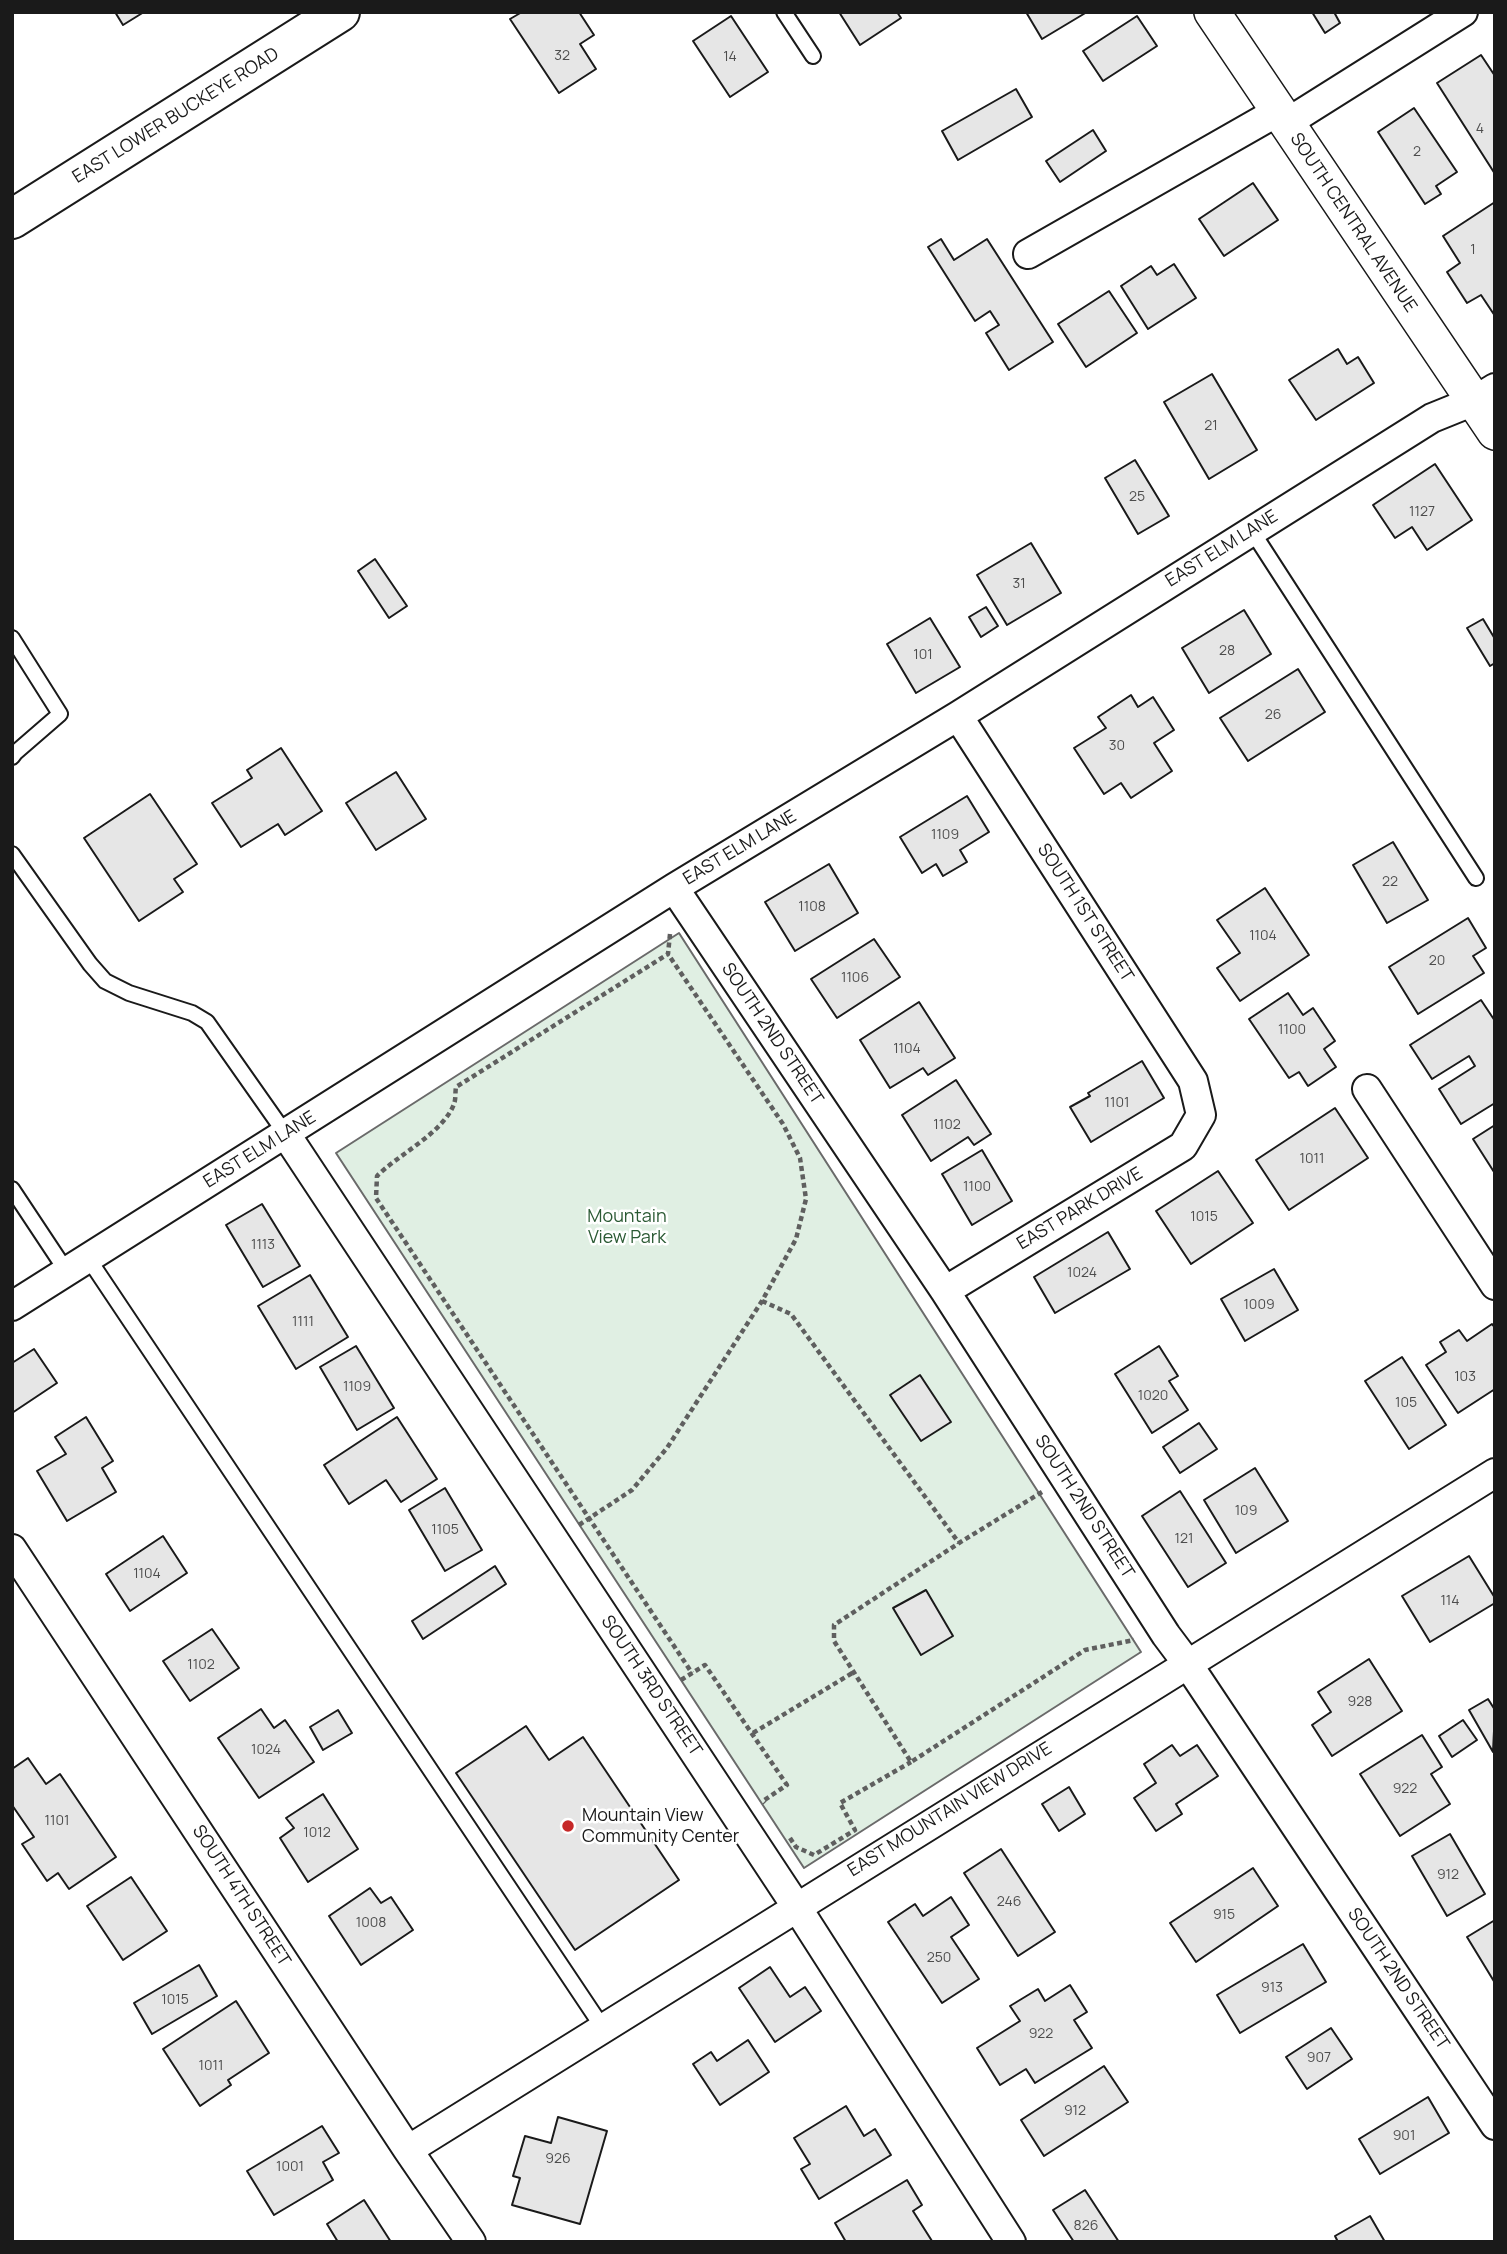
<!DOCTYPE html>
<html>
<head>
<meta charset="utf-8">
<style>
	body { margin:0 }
	#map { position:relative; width:1507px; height:2254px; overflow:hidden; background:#fff; font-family:Manrope,sans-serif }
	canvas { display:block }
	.frame { position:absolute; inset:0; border:14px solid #1a1a1a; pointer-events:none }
</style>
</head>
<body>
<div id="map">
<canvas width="1507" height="2254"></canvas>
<div class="frame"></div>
</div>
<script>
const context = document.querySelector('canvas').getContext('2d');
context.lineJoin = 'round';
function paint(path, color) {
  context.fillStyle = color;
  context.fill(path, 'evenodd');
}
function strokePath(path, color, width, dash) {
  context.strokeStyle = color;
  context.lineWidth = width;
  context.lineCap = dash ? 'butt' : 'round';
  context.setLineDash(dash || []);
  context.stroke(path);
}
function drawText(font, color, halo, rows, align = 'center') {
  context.font = font + ' Manrope,sans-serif';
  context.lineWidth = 5;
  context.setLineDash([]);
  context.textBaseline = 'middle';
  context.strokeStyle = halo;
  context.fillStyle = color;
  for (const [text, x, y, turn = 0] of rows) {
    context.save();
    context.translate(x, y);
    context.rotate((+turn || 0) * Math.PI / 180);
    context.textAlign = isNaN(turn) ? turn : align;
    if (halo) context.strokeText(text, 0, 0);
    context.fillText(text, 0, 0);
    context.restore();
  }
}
const green = new Path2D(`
	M679,933L1141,1652L804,1868L336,1153Z`);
const building = new Path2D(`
	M115,12H144L123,25Z
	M522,12H579L594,35L580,44L596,69L559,93L510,19Z
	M839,12H897L901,18L860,45Z
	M1026,12H1087L1042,39Z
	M1312,12H1334L1340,23L1325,33Z
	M731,16L768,72L730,97L693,41Z
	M1137,16L1157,46L1103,81L1083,51Z
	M1481,55L1495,76V174L1437,83Z
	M1016,89L1032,117L958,160L942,131Z
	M1414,108L1457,172L1436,186L1441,194L1425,204L1378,132Z
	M1093,130L1106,151L1060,182L1046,161Z
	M1253,183L1278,220L1224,256L1199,219Z
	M1495,202V316L1481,295L1467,303L1447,272L1460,263L1443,236Z
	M941,239L954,260L987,239L1053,342L1009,370L986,333L999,325L990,311L975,321L928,247Z
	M1174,264L1196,298L1148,329L1121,286L1151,266L1157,275Z
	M1109,291L1137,333L1086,367L1058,324Z
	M1338,349L1347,364L1358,357L1374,383L1316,420L1289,380Z
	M1212,374L1257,450L1209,479L1164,402Z
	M1135,460L1169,516L1138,534L1105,478Z
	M1435,464L1472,520L1427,550L1412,527L1395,538L1373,505Z
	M1031,543L1061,593L1007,625L977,575Z
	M375,559L407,606L389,618L358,571Z
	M986,607L998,626L981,637L969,617Z
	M1244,610L1271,654L1209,693L1182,648Z
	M930,618L960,667L916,693L887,644Z
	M1483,619L1495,639V663L1490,666L1467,628Z
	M1298,669L1325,712L1248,761L1220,718Z
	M1131,695L1138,707L1153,697L1174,730L1154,743L1172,771L1131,798L1121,783L1104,794L1074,748L1106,728L1098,717Z
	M281,748L322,811L285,835L278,824L241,847L212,803L252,778L247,770Z
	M396,772L426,819L376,850L346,803Z
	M150,794L197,864L174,879L183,892L139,921L84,838Z
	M967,796L989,832L960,850L967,862L943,876L936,864L922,873L900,837Z
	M1393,842L1428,900L1387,923L1353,865Z
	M829,864L858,913L795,951L765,902Z
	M1265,888L1309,955L1240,1001L1217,968L1240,953L1217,920Z
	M1468,918L1486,948L1473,956L1484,973L1418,1014L1389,967Z
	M874,939L900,977L837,1018L811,979Z
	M1288,993L1303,1015L1313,1008L1335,1041L1324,1049L1336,1067L1308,1086L1299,1072L1289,1078L1249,1019Z
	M1481,1000L1495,1021V1103L1461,1124L1439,1089L1475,1066L1469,1056L1432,1079L1410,1045Z
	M919,1002L955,1058L928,1075L923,1068L890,1088L860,1040Z
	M1142,1061L1164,1098L1091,1142L1070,1107L1090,1096L1088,1093Z
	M956,1080L991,1134L974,1145L968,1137L931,1161L902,1115Z
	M1335,1108L1368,1158L1289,1210L1256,1160Z
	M1495,1125V1171L1494,1172L1473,1139Z
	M982,1150L1012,1201L972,1225L942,1174Z
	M1218,1171L1253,1223L1191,1264L1156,1211Z
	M262,1204L300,1266L263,1287L226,1225Z
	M1108,1232L1130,1269L1055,1313L1034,1277Z
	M1274,1269L1298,1310L1245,1341L1221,1299Z
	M310,1275L348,1337L296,1369L258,1306Z
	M1492,1324L1495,1328V1389L1458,1413L1426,1365L1446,1352L1440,1342L1459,1330L1467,1341Z
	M356,1346L394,1408L357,1430L320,1367Z
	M1159,1346L1178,1376L1169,1381L1188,1410L1152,1433L1115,1374Z
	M34,1349L57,1383L12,1413V1363Z
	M1402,1357L1446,1425L1409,1449L1365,1381Z
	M920,1375L951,1422L921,1441L890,1395Z
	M86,1417L113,1461L102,1468L116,1492L67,1521L37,1471L66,1454L55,1437Z
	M397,1417L437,1479L401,1502L386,1480L349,1504L324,1465Z
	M1199,1423L1217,1449L1180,1473L1163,1447Z
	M1255,1468L1288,1521L1236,1553L1204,1500Z
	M445,1488L482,1550L445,1571L409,1510Z
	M1180,1491L1226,1563L1188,1587L1142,1516Z
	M163,1536L187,1573L130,1611L106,1574Z
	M1469,1556L1495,1598V1603L1430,1642L1402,1596Z
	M495,1566L506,1584L423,1639L412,1621Z
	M926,1590L953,1636L921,1655L893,1608Z
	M212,1629L239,1668L190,1701L163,1661Z
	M1369,1659L1402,1711L1332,1756L1312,1725L1331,1712L1318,1692Z
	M1488,1699L1495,1710L1493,1752L1469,1710Z
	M261,1709L274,1728L285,1720L314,1762L259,1798L218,1738Z
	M338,1710L352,1733L323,1750L310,1727Z
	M1463,1720L1477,1740L1452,1757L1439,1736Z
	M526,1726L549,1760L583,1737L679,1880L575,1950L456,1773Z
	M1422,1735L1442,1767L1431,1774L1450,1804L1400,1836L1360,1774Z
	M1172,1745L1180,1756L1197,1745L1218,1776L1176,1804L1182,1814L1156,1831L1134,1798L1156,1783L1144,1764Z
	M28,1758L46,1784L60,1774L116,1857L69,1889L58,1873L47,1881L22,1844L34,1837L12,1805V1769Z
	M1069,1787L1085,1814L1059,1831L1042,1804Z
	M323,1794L358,1849L308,1882L280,1838L294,1828L286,1818Z
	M1450,1834L1485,1894L1447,1916L1412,1856Z
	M1001,1849L1055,1932L1018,1956L964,1873Z
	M1253,1868L1278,1906L1196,1962L1170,1923Z
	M131,1877L167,1931L123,1960L87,1906Z
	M370,1888L381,1903L391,1897L413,1930L361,1965L329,1916Z
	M951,1897L969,1925L951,1937L979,1979L942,2003L888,1922L915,1904L923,1916Z
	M1495,1920V1983L1467,1937Z
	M1303,1944L1326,1982L1240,2033L1217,1995Z
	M199,1965L217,1996L152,2034L134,2003Z
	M770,1967L790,1997L805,1987L821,2011L775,2042L739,1988Z
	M1070,1985L1087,2012L1074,2020L1092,2048L1035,2083L1026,2069L1000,2085L977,2048L1020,2021L1010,2006L1038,1989L1045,2001Z
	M236,2001L269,2053L228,2080L231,2085L200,2106L163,2049Z
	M1331,2028L1352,2059L1307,2089L1286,2057Z
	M748,2040L769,2072L720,2105L693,2064L711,2052L717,2061Z
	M1104,2066L1128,2102L1044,2156L1021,2120Z
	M1428,2097L1449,2133L1380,2174L1359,2139Z
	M846,2106L864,2136L875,2129L891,2155L819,2199L801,2169L810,2164L794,2138Z
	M558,2117L607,2131L580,2224L512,2205L520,2178L513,2176L525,2136L551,2143Z
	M322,2126L339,2153L323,2162L333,2180L274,2215L247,2171Z
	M907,2180L922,2205L913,2211L932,2241L846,2242L835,2223Z
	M1085,2190L1119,2242H1074L1053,2210Z
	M364,2200L391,2242H338L327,2224Z
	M1370,2216L1385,2242H1338L1335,2236Z`);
const path = new Path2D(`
	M670,934L668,954L456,1087C455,1092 456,1099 454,1104C443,1133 399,1154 377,1176L376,1198L692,1673
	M762,1301L791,1314L959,1543
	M1042,1492L959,1543L834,1625V1641L911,1762L1085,1650L1134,1640
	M579,1525L632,1490L667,1448L762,1301L796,1239L806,1199L800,1158L783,1124L668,954
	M681,1680L705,1665L787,1785L763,1801L765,1803
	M753,1733L854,1672
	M790,1838L796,1847L814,1855L855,1830L840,1803L911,1762`);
const service = new Path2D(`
	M784,12L813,56
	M1252,531L1476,878
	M12,638L60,714L15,753L12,757
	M12,854L90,964L105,981L129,993L192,1013L207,1022L285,1133
	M12,1189L67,1272
	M88,1258L603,2028`);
const minor = new Path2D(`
	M1285,124L1463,12
	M1028,254L1277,112
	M674,888L945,1291L1166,1635L1187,1663L1495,2125
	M1367,1089L1495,1285
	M285,1133L796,1906L1011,2242
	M945,1291L1183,1146L1201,1115L1193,1081L958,716
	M12,1306L674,888L958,716L1432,418L1474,401L1495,388
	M12,1549L408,2150L471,2242
	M408,2150L1495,1473`);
const tertiary = new Path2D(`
	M1212,12L1495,432`);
const secondary = new Path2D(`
	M12,219L340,12`);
const markers = [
	[568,1826,7,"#c62828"]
];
const numberNames = [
	["32",562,56],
	["14",730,57],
	["4",1480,129],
	["2",1417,152],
	["1",1473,250],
	["21",1211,426],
	["25",1137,497],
	["1127",1422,512],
	["31",1019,584],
	["28",1227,651],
	["101",923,655],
	["26",1273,715],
	["30",1117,746],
	["1109",945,835],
	["22",1390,882],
	["1108",812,907],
	["1104",1263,936],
	["20",1437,961],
	["1106",855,978],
	["1100",1292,1030],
	["1104",907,1049],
	["1101",1117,1103],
	["1102",947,1125],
	["1011",1312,1159],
	["1100",977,1187],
	["1015",1204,1217],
	["1113",263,1245],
	["1024",1082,1273],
	["1009",1259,1305],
	["1111",303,1322],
	["103",1465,1377],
	["1109",357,1387],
	["1020",1153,1396],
	["105",1406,1403],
	["109",1246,1511],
	["1105",445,1530],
	["121",1184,1539],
	["1104",147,1574],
	["114",1450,1601],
	["1102",201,1665],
	["928",1360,1702],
	["1024",266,1750],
	["922",1405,1789],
	["1101",57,1821],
	["1012",317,1833],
	["912",1448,1875],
	["246",1009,1902],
	["915",1224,1915],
	["1008",371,1923],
	["250",939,1958],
	["913",1272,1988],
	["1015",175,2000],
	["922",1041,2034],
	["907",1319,2058],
	["1011",211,2066],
	["912",1075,2111],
	["901",1404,2136],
	["926",558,2159],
	["1001",290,2167],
	["826",1086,2226]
];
const streetNames = [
	["EAST LOWER BUCKEYE ROAD",176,116,-32],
	["SOUTH CENTRAL AVENUE",1353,223,56],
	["EAST ELM LANE",1222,549,-32],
	["EAST ELM LANE",740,848,-31],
	["SOUTH 1ST STREET",1085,913,57],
	["SOUTH 2ND STREET",772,1034,56],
	["EAST ELM LANE",260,1150,-32],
	["EAST PARK DRIVE",1080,1209,-31],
	["SOUTH 2ND STREET",1084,1507,57],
	["SOUTH 3RD STREET",651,1686,56],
	["EAST MOUNTAIN VIEW DRIVE",950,1810,-32],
	["SOUTH 4TH STREET",241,1896,57],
	["SOUTH 2ND STREET",1398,1979,56]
];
const parkNames = [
	["Mountain",627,1217],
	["View Park",627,1238]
];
const poiNames = [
	["Mountain View",582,1816],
	["Community Center",582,1837]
];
paint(green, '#e0efe3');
strokePath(green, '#6a6a6a', 2);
paint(building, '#e6e6e6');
strokePath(building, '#1a1a1a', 2);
strokePath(service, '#1a1a1a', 18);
strokePath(minor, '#1a1a1a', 32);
strokePath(tertiary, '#1a1a1a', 38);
strokePath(secondary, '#1a1a1a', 42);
strokePath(path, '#5f5f5f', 4.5, [5, 3.5]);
strokePath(service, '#fff', 14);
strokePath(minor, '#fff', 28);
strokePath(tertiary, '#fff', 35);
strokePath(secondary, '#fff', 38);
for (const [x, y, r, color] of markers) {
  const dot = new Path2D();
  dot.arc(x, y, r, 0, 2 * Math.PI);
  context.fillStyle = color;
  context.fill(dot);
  strokePath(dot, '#fff', 2.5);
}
drawText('14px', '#4d4d4d', null, numberNames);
drawText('18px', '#1a1a1a', '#fff', streetNames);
drawText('18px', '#2b5a34', '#fff', parkNames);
drawText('18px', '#1a1a1a', '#fff', poiNames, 'left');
</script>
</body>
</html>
